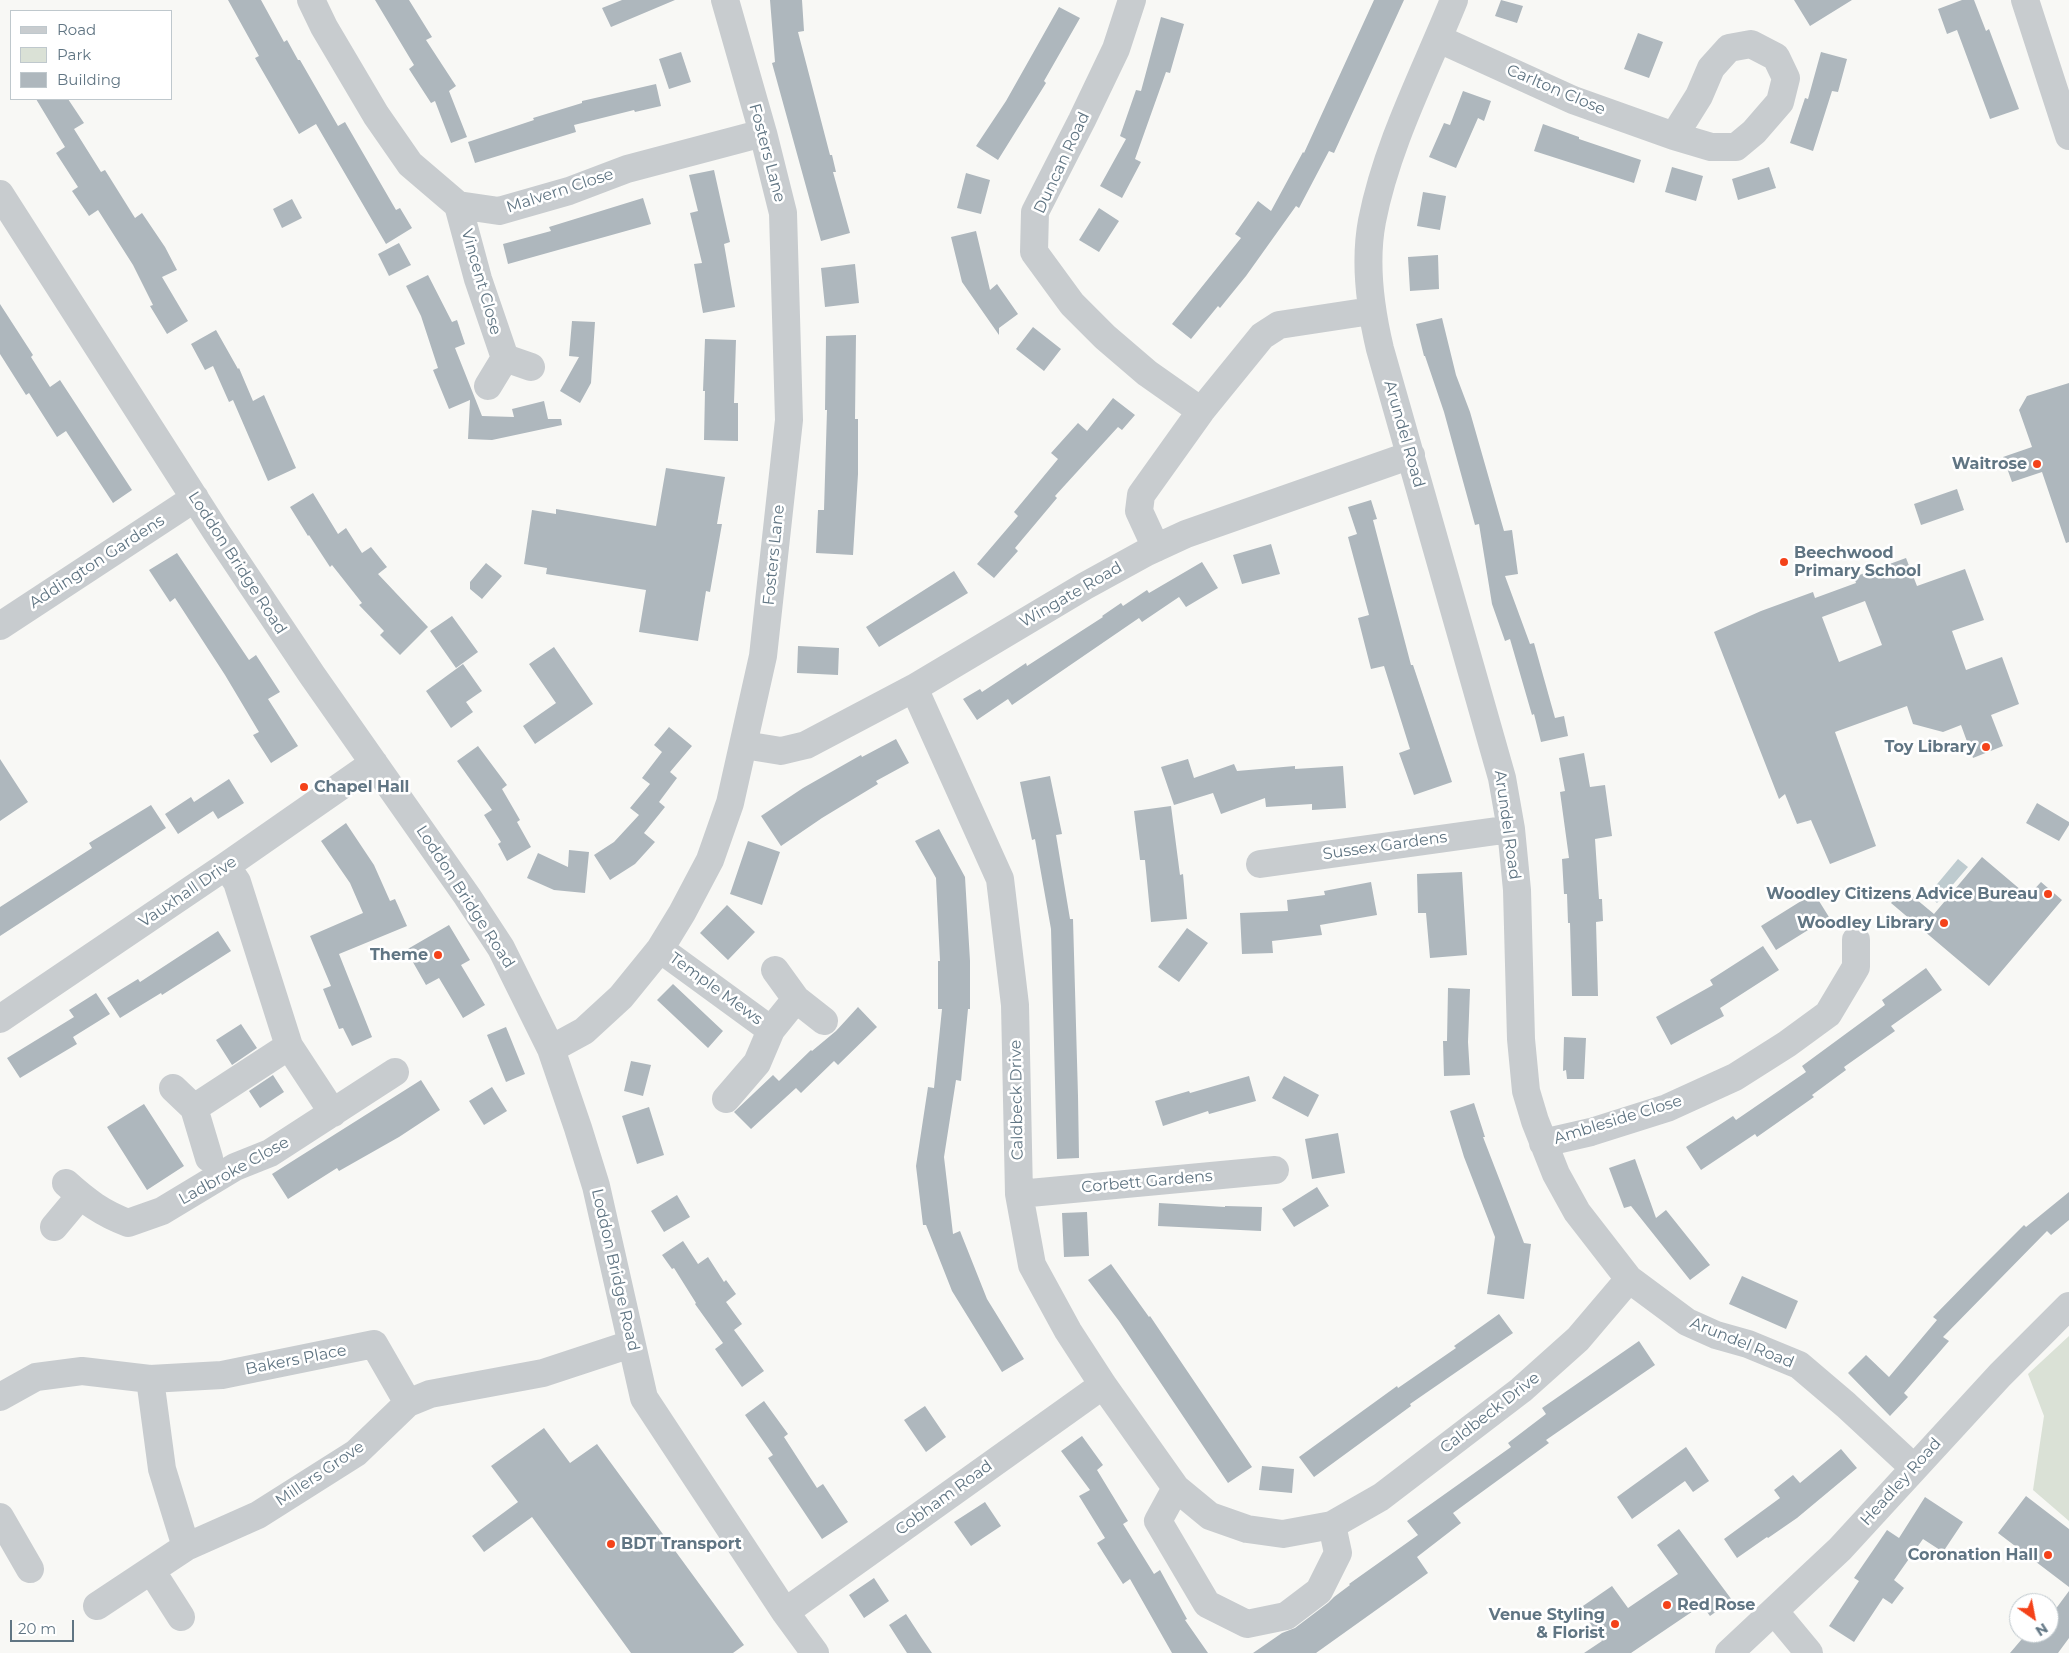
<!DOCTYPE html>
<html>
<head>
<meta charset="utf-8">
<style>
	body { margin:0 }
	#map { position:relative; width:2069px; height:1653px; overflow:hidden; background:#f8f8f5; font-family:Montserrat,sans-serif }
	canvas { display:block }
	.legend { position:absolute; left:10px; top:10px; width:162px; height:90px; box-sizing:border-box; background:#fff; border:1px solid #bfc8cd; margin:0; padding:6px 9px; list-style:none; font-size:15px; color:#607583 }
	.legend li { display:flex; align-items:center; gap:10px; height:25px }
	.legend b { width:25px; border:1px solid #bfc8cd }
	.north { position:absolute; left:2009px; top:1593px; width:50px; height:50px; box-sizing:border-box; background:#fff; border:1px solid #bfc8cd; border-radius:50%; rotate:147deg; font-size:14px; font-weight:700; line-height:20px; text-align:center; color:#607583 }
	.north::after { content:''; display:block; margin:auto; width:18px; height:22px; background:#f44219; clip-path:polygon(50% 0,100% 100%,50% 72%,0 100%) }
	.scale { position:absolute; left:10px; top:1620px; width:64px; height:22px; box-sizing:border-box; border:2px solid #607583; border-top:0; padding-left:6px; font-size:15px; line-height:18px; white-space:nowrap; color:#607583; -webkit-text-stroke:4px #fff; paint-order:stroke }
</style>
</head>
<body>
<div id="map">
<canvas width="2069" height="1653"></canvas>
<ul class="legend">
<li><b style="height:6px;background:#c8cccf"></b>Road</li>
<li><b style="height:14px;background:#dae1d6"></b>Park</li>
<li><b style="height:14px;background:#aeb7bd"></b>Building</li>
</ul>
<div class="north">N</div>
<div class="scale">20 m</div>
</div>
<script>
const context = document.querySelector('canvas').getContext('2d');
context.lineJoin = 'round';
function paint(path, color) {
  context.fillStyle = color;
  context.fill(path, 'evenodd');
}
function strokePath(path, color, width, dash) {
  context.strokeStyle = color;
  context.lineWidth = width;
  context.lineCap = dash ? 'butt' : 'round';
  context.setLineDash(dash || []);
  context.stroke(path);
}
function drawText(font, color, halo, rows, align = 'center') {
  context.font = font + ' Montserrat,sans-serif';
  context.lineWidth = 5;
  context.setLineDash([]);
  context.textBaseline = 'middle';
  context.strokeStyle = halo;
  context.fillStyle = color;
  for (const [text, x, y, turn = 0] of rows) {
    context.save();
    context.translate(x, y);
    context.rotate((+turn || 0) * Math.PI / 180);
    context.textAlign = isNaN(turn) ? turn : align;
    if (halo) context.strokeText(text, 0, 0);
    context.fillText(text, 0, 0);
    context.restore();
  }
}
const green = new Path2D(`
	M2069,1336V1521L2033,1490L2044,1416L2028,1374Z`);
const water = new Path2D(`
	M1958,859L1968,867L1937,903L1928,895Z`);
const building = new Path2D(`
	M228,0H261L284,42L287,40L298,60H300L338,126L345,122L396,210L400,208L412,228L386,244L316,124L299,134L255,58L259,56Z
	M375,0H409L432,37L426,40L456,86L449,91L467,137L451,143L435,101L431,103L409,69L414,65Z
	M622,0H675L611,27L602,8Z
	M770,0H802L804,31L798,32L830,155H832L836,172H833L850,233L821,241L772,63L775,62Z
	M1374,0H1404L1334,153L1329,151L1299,208L1296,206L1246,276L1220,308L1218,306L1191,339L1172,324L1241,238L1235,234L1258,201L1271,211L1303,152L1304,153Z
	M1501,0L1523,6L1517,23L1495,16Z
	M1794,0H1852L1810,26Z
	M1962,0H1974L1986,31L1989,29L2019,109L1990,119L1957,30L1947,34L1938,9Z
	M1059,7L1080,18L1044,81L1046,83L998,160L976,146L1006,101Z
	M1161,17L1184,24L1170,73L1166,72L1135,159L1141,162L1122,198L1100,186L1126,139L1120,136L1136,90L1141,91Z
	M1638,33L1663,42L1649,78L1624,69Z
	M681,52L691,82L669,89L659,59Z
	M1821,52L1847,59L1838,92L1832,91L1813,151L1790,143L1805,98L1808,99Z
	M656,84L661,106L635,112L634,110L574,125L576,132L475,163L468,142L534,120L533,118L582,103V101Z
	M1463,91L1491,101L1484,121L1478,118L1456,168L1429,157L1444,123L1450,125Z
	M36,99H68L84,123L74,129L101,172L105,170L135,218L142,213L165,247L177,270L162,277L188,321L167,334L150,306L153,305L133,265L98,210L89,216L72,191L78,187L56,153L65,147Z
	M1543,124L1579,137V139L1641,160L1634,183L1534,151Z
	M1672,167L1703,176L1696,201L1665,192Z
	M1769,167L1776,188L1738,200L1732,179Z
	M714,170L730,242L724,244L735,307L703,313L694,264L702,263L690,213L698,211L689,175Z
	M966,173L990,180L981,214L957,208Z
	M1423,192L1446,196L1440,230L1417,226Z
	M643,198L651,224L508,264L503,244L551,231L549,227Z
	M292,199L302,218L282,228L273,209Z
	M1099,208L1119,221L1099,252L1079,240Z
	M976,231L990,290L997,284L1018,314L999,328V335L962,282L951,237Z
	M399,243L411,265L389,276L378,254Z
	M1438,255L1439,289L1410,291L1408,257Z
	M855,264L859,303L825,307L821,268Z
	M428,275L452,322L457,320L465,344L455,348L482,416L514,417L512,409L544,401L548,419H561L562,425L492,440L468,439L470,400L449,409L433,370L438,368L421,316L406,286Z
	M0,304L33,355L31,357L50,387L60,380L132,490L113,503L66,431L57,437L29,393L26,395L0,354Z
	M1442,318L1456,375L1470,412L1504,531L1512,530L1518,574L1505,576L1530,644L1534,643L1555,718L1564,716L1568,736L1541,742L1534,714L1532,715L1510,639L1505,641L1492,604L1479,524L1475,525L1444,412L1425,356H1424L1416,324Z
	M572,321L595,322L591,383L580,403L560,391L579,357L569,356Z
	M1033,327L1061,349L1044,371L1016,349Z
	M216,330L238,369L239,368L253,401L264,395L296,468L268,481L233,400L229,402L213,366L205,370L191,344Z
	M856,335L855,419H858V474L853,555L816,553L818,510H824L827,410H825L826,336Z
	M705,339L736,340L734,403H738V441L704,440L705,391H703Z
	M2069,383V542L2066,543L2042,472L2012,482L2003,457L2032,447L2019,410L2027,396Z
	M1113,398L1135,415L1122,430L1118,427L1055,496L1057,498L1015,548L1018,551L994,578L977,564L1018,516L1014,512L1058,459L1051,453L1078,423L1087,431Z
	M666,468L725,477L717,524H722L710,592L706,591L698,641L639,632L646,590L546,574L547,568L524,564L532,510L556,514V509L656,526Z
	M1957,489L1964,510L1921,525L1914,504Z
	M313,493L338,534L346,528L362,553L371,547L387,567L378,574L428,627L400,655L380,635L384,631L359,605L362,603L332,565L330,567L309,535L308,536L290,507Z
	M1371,500L1377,519L1373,520L1411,665H1413L1452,782L1414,795L1399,753L1410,749L1384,666L1371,669L1358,618L1369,615L1348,537L1357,534L1348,507Z
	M1271,544L1280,574L1242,584L1233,555Z
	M177,553L249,660L256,655L280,692L268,699L298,746L271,763L253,735L259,732L225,675L175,598L170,602L149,570Z
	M1906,558L1917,586L1965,569L1984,620L1952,631L1966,670L2002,657L2019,704L1991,715L2003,746L1973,758L1961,725L1943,732L1913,724L1907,706L1835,732L1876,846L1830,864L1811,820L1797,824L1785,794L1779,799L1714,632L1761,611L1813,592L1815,598L1856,583L1854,577ZM1865,601L1882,645L1839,662L1822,617Z
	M1202,562L1218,588L1186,607L1179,597L1142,622L1139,618L1012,705L1008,699L977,720L963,699L980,689L982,692L1026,663L1027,666L1103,617L1102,616L1121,603L1123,606L1147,590L1149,593Z
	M486,563L502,576L482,599L470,589V582Z
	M954,571L968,593L879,647L866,627Z
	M452,616L478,652L456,668L430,631Z
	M798,646L839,648L838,675L797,673Z
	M554,647L593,704L535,744L523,726L556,703L529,664Z
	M463,664L482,691L466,702L473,712L451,728L426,691Z
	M669,727L692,746L670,772L677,778L659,802L665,807L644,833L655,842L635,864L610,880L594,855L614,842L639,815L630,808L650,784L642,778L662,752L654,745Z
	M896,739L909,763L876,781L878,784L822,818L781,846L761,816L803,788L861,755L862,757Z
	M478,746L507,785L502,789L520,820L517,822L531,847L507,861L498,844L501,842L484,815L492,810L457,761Z
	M1584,753L1590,787L1605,785L1612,836L1595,839L1599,899H1602L1603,921L1596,922L1598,996H1572L1570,923H1568L1567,894H1564L1562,859L1569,858L1560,792L1565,791L1559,758Z
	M0,759L28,802L0,821Z
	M1188,759L1194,778L1234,764L1237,771L1295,766V769L1343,766L1346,808L1312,810V804L1266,807L1265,798L1221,814L1213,793L1174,805L1161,767Z
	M1050,776L1062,834L1056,835L1070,919H1073L1078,1096L1079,1158L1057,1159L1051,929L1035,839L1032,840L1020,782Z
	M229,779L244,803L218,819L213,811L178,834L165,814L191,797L194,802Z
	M2037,803L2069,822V825L2059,841L2026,823Z
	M151,805L166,828L0,936V907L92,848L89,843Z
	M1171,806L1180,875L1183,874L1187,919L1151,922L1145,860H1140L1134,811Z
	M346,823L374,865L390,901L395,899L407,926L339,954L372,1037L352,1046L343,1028L339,1029L323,989L331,986L310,936L363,913L350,883L321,841Z
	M939,829L965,877L970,961V1009H968L961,1081L956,1080L944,1157L953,1234L960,1231L987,1299L1024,1359L1002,1372L952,1291L926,1225H923L916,1166L928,1087L934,1088L942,1009H938V961H940L936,878L915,841Z
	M748,841L780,852L762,905L730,894Z
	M569,850L589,852L585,893L554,890L527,878L538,853L568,867Z
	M1982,857L2028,896L2041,882L2062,900L1989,986L1891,903L1904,889L1934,914Z
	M1462,872L1467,955L1430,958L1426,913H1418L1417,874Z
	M1371,882L1377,915L1320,925L1322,935L1272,941L1273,953L1242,954L1240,913L1288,911L1287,900L1325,895L1324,891Z
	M1814,893L1829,917L1776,950L1761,926Z
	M727,905L755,932L728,960L700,933Z
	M449,925L470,960L461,965L485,1005L463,1018L439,978L426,985L406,950Z
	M1187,928L1208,943L1179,982L1158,967Z
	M218,931L231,951L162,995L161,993L120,1018L107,998L138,979L140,982Z
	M1763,946L1779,970L1720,1008L1724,1016L1671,1045L1656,1017L1713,985L1710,980Z
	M1926,968L1942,990L1891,1026L1895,1031L1844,1067L1846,1070L1812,1095L1814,1097L1757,1137L1755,1134L1701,1170L1686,1147L1733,1116L1736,1120L1806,1072L1802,1066L1885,1005L1882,1000Z
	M673,984L723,1031L708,1048L657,1000Z
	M1448,988L1470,989L1468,1042L1470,1075L1444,1076L1443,1041H1447Z
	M96,993L110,1014L73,1037L77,1044L20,1078L7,1058L74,1017L69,1010Z
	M858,1007L877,1027L838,1065L834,1061L801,1093L796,1088L751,1129L734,1112L773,1075L779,1081L811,1050L812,1051L836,1031Z
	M241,1024L257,1048L232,1065L216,1040Z
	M506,1027L525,1074L506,1082L487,1035Z
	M1564,1037L1586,1038L1584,1079H1567L1566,1070L1563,1071Z
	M631,1061L651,1065L643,1096L624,1091Z
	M273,1075L284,1092L260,1108L249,1091Z
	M1249,1076L1256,1101L1209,1114L1208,1111L1163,1126L1155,1101L1189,1091L1190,1093Z
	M1284,1076L1319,1095L1308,1117L1272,1098Z
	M421,1080L440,1110L399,1137L339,1171L337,1168L288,1199L272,1174Z
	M492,1087L507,1111L484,1125L469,1101Z
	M1474,1103L1485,1137H1483L1524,1243L1531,1244L1524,1299L1487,1294L1495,1237L1464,1157L1450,1111Z
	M144,1104L184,1166L147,1190L107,1127Z
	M649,1107L664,1155L637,1164L622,1116Z
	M1338,1133L1345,1173L1312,1179L1305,1139Z
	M1635,1159L1656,1218L1666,1210L1710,1265L1690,1280L1631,1206L1624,1208L1609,1168Z
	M1317,1187L1329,1206L1294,1227L1282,1209Z
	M2069,1192V1220L2051,1235L2047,1231L1943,1337L1949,1341L1904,1393L1908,1397L1890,1416L1848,1373L1866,1355L1889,1377L1937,1320L1933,1317L1979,1270L2024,1225L2026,1227Z
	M677,1195L690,1217L664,1232L651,1211Z
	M1159,1203L1225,1207V1206L1262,1207L1261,1231L1158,1226Z
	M1087,1212L1089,1256L1064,1257L1062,1213Z
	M683,1241L698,1264L708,1257L724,1282L726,1280L736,1294L726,1302L742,1324L734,1330L764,1371L742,1387L715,1349L723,1343L695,1304L696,1303L674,1268L672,1269L662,1255Z
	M1111,1264L1149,1317L1150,1316L1252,1467L1228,1483L1119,1321L1088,1280Z
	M1742,1276L1798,1301L1786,1329L1729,1304Z
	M1499,1314L1513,1333L1410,1404L1411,1406L1314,1477L1299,1457L1397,1386L1398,1388L1456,1348L1454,1346Z
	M1639,1341L1655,1365L1546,1440L1549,1443L1453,1513L1461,1523L1417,1557L1428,1573L1316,1653H1253L1282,1633L1295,1628L1328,1603L1334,1597L1350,1585L1349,1584L1418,1535L1407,1521L1511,1447L1508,1443L1546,1414L1542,1408Z
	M764,1401L788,1434L784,1437L817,1488L823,1484L848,1522L822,1539L768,1458L773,1455L745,1415Z
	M925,1406L946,1437L926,1452L904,1420Z
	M544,1428L570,1463L597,1444L744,1645L733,1653H631L532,1517L484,1552L472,1536L518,1502L491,1466Z
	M1082,1436L1103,1465L1097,1470L1128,1521L1123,1524L1154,1574L1160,1570L1187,1619L1185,1620L1208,1653H1172L1130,1579L1123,1584L1097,1543L1105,1538L1079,1496L1090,1490L1061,1451Z
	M1686,1447L1709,1481L1693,1492L1685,1481L1632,1519L1617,1497Z
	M1841,1449L1857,1468L1797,1518L1768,1538L1767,1537L1737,1558L1724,1539L1780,1498L1774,1490L1793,1475L1800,1483Z
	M1262,1466L1294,1469L1292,1493L1259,1490Z
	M2026,1496L2069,1529V1587L1998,1533Z
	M1925,1497L1963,1522L1943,1552L1923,1539L1894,1580L1904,1588L1892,1604L1883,1598L1854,1642L1829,1626L1859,1581L1854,1578L1887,1530L1899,1538Z
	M985,1502L1001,1526L971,1546L954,1522Z
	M1679,1529L1732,1600L1710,1616L1702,1605L1631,1653H1584L1602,1641L1580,1608L1612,1586L1628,1608L1678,1574L1657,1545Z
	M874,1578L889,1601L864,1618L849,1595Z
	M2069,1591V1638L2058,1653H2010L2027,1633H2049V1618Z
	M906,1614L921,1637L932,1653H907L889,1625Z`);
const minor = new Path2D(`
	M311,0L324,27L376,115L410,164L458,205L499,211L569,191L627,169L763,133
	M1132,0L1116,49L1082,120L1035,212L1034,252L1072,304L1105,337L1147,373L1201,411
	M1454,0C1425,72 1387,144 1372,221C1364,263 1370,307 1380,349L1502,778L1511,829L1517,890L1521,1039L1526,1091L1535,1121L1556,1174L1577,1212L1629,1279L1687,1322L1716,1335L1748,1344L1799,1365L1846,1405L1914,1468
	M2025,0L2069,136
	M1439,39L1573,100L1674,136L1711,147H1736L1754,132L1780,102L1786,78L1776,57L1751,44L1729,48L1711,68L1699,96L1674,136
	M0,194L217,533L312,675L467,896L501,948L551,1049L578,1128L596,1186L644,1398L785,1612L815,1653
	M458,205L478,279L505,358L488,386
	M505,358L531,367
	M1156,548L1139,511L1141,495L1201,411L1262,336L1279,325L1371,311
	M0,626L195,498
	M914,688L1000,879L1015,1005L1019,1194L1032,1265L1068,1331L1103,1385L1176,1488L1210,1516L1247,1529L1283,1534L1332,1525L1381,1497L1521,1390L1578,1339L1629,1279
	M744,745L781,751L806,745L914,688L1085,586L1147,552L1186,534L1411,455
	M1260,864L1511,829
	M226,866L237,882L289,1046L333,1113
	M660,949L771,1030
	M775,970L796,999L824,1021
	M0,1019L226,866L374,763
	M551,1049L584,1031L621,997L660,949L682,913L710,860L730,803L763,656L789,420L783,213L763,133L725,0
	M173,1088L194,1108L209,1158
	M726,1099L757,1063L771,1030L796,999
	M194,1108L289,1046
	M1543,1143L1591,1132L1667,1108L1735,1077L1787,1044L1828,1014L1856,967V940
	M66,1183C87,1202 102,1213 128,1223L162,1211L235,1167L270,1153L395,1072
	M1019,1194L1275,1170
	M54,1227L80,1196
	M150,1379L162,1469L186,1547
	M0,1397L36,1377L82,1371L150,1379L222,1375L374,1344L408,1403
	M1176,1488L1158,1521L1207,1604L1247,1624L1286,1616L1319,1591L1338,1553L1332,1525
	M0,1517L30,1569
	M151,1570L181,1617
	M97,1606L186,1547L258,1515L356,1453L408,1403L430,1394L543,1373L631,1344
	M785,1612L1103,1385
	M1775,1612L1809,1653
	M1729,1653L1840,1549L2000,1375L2069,1306`);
const markers = [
	[2037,464,5,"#f44219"],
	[1784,562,5,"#f44219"],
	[1986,747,5,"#f44219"],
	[304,787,5,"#f44219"],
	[2048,894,5,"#f44219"],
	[1944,923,5,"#f44219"],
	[438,955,5,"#f44219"],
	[611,1544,5,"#f44219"],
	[2048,1555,5,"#f44219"],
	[1667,1605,5,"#f44219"],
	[1615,1624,5,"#f44219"]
];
const streetNames = [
	["Carlton Close",1556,90,23],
	["Fosters Lane",767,153,75],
	["Duncan Road",1062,163,-65],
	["Malvern Close",560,191,-18],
	["Vincent Close",481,282,74],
	["Arundel Road",1404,434,74],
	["Fosters Lane",774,555,-84],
	["Addington Gardens",97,562,-33],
	["Loddon Bridge Road",237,563,57],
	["Wingate Road",1071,595,-30],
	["Arundel Road",1507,825,82],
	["Sussex Gardens",1385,846,-8],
	["Vauxhall Drive",188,892,-34],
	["Loddon Bridge Road",465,897,57],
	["Temple Mews",716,989,36],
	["Caldbeck Drive",1017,1100,-91],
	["Ambleside Close",1618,1120,-17],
	["Ladbroke Close",234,1171,-29],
	["Corbett Gardens",1147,1182,-5],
	["Loddon Bridge Road",615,1270,77],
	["Arundel Road",1742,1343,22],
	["Bakers Place",296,1360,-11],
	["Caldbeck Drive",1490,1413,-38],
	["Millers Grove",320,1474,-34],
	["Headley Road",1901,1482,-48],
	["Cobham Road",944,1498,-36]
];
const poiNames = [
	["Waitrose",2027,464],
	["Beechwood",1794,553,"left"],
	["Primary School",1794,571,"left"],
	["Toy Library",1976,747],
	["Chapel Hall",314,787,"left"],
	["Woodley Citizens Advice Bureau",2038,894],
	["Woodley Library",1934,923],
	["Theme",428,955],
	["BDT Transport",621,1544,"left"],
	["Coronation Hall",2038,1555],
	["Red Rose",1677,1605,"left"],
	["Venue Styling",1605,1615],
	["& Florist",1605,1633]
];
paint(green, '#dae1d6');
paint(water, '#becbcf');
paint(building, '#aeb7bd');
strokePath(minor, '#c8cccf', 28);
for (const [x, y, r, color] of markers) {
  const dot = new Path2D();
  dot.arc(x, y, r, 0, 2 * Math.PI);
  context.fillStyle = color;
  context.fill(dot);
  strokePath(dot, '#fff', 2);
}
drawText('16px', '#607583', '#fff', streetNames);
drawText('bold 16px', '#607583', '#fff', poiNames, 'right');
</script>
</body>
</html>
